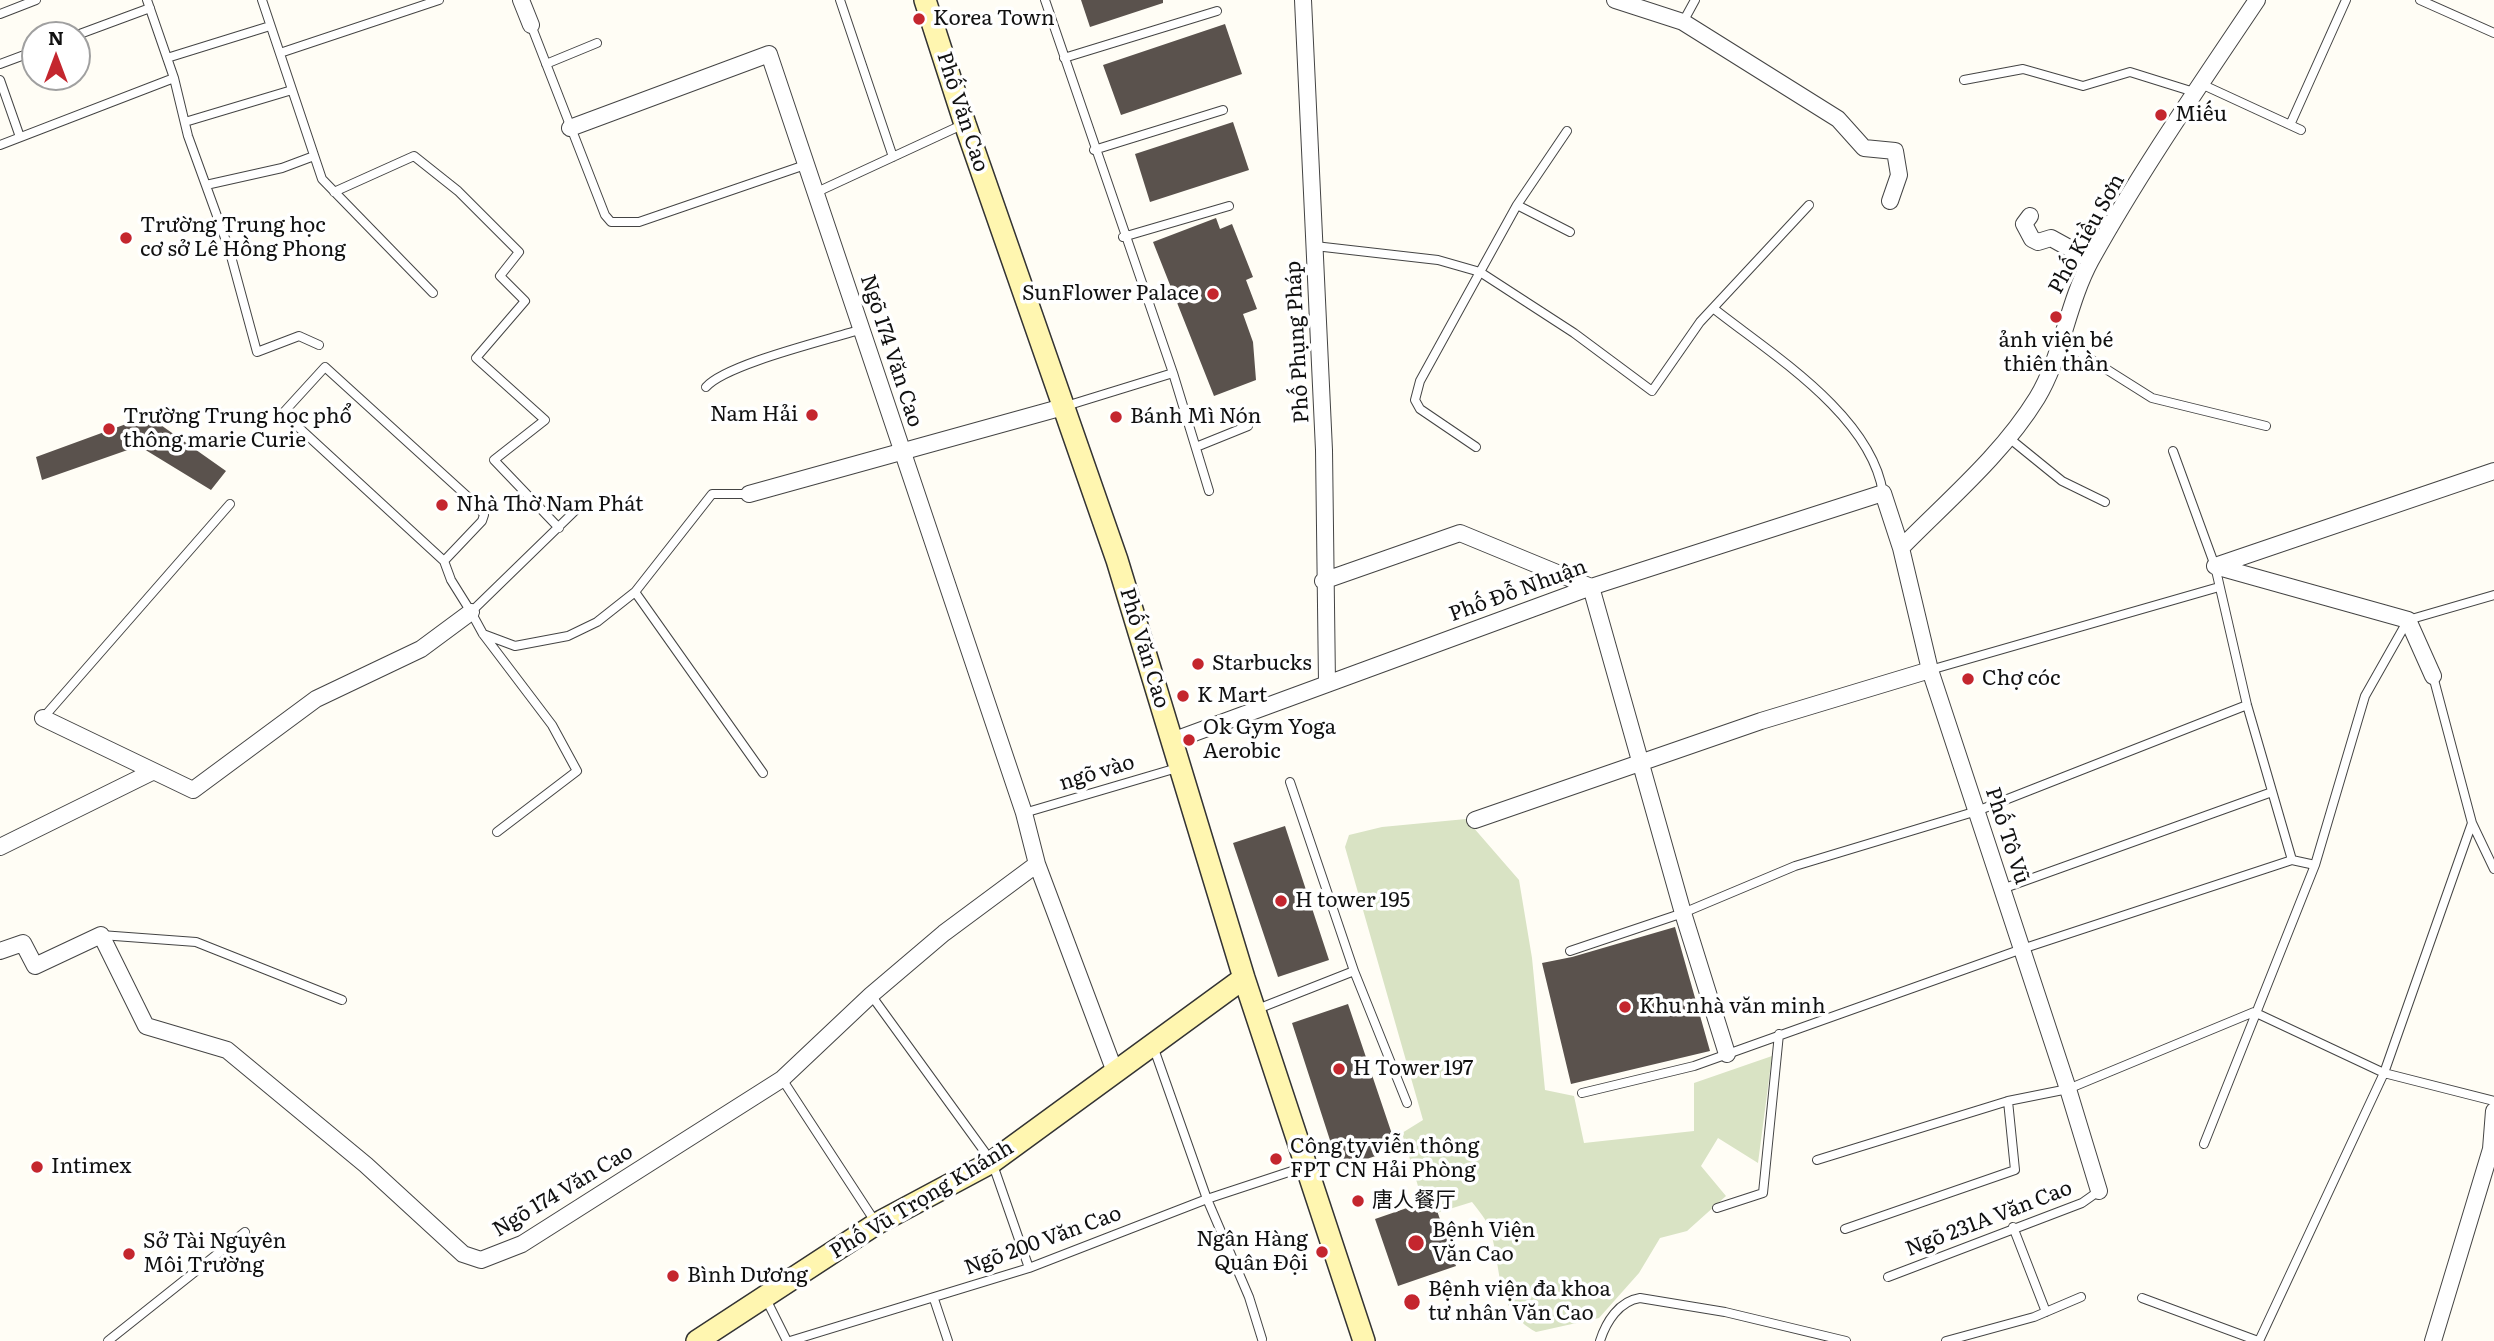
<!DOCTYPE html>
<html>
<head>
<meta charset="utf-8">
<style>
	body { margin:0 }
	#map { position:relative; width:2494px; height:1341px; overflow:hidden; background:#fffdf5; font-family:Literata,serif }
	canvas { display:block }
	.north { position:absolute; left:21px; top:21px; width:70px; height:70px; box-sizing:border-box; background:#fff; border:2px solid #a0a0a0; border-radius:50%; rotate:0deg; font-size:19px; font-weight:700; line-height:28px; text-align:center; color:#111 }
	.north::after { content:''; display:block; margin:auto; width:24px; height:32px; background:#c4262e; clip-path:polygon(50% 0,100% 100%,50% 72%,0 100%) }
</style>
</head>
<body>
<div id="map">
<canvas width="2494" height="1341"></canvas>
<div class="north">N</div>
</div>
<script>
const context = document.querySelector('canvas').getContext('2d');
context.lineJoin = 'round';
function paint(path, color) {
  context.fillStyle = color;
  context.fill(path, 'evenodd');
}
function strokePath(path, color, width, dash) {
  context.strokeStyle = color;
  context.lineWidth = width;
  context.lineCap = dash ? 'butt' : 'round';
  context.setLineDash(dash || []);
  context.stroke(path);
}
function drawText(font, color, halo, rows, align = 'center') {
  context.font = font + ' Literata,"Noto Sans SC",serif';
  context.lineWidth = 7;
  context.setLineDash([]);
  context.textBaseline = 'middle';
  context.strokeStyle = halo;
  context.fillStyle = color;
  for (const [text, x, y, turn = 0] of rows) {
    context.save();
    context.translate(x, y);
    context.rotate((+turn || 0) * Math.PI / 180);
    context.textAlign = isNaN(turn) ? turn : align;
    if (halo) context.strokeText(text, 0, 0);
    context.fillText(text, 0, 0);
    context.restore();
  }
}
const cemetery = new Path2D(`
	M1466,819L1519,880L1532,958L1545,1090L1574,1096L1584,1143L1694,1131V1083L1772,1056L1758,1163L1718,1138L1701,1166L1726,1196L1687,1231L1660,1238L1639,1273L1599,1318L1536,1332C1493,1308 1503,1270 1490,1230C1487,1220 1478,1210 1472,1202L1427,1216L1402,1133L1423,1120L1345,847L1349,835L1382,827Z`);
const building = new Path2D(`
	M1081,0H1163V3L1090,27Z
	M1225,24L1242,74L1121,115L1103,65Z
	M1233,122L1249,170L1150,202L1135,154Z
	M1216,218L1220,229L1232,224L1253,277L1246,280L1257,309L1243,314L1253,342L1256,380L1214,396L1153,242Z
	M148,416L226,471L211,490L139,446L42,480L36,457Z
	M1285,826L1329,960L1278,977L1233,843Z
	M1675,927L1710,1051L1571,1084L1542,963L1572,957Z
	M1348,1004L1397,1149L1339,1168L1292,1023Z
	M1433,1199L1456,1266L1398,1286L1375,1219Z`);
const lane = new Path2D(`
	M147,0L174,78L188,136L229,249L257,352L299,336L319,345
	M262,0L322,179L433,293
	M840,0L893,157
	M1045,0L1173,373L1209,491
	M2420,0L2494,33
	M0,14L36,0
	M1683,22L1695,0
	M531,25L605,215L611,222H639L808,164
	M77,35L150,8
	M280,53L439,0
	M167,58L270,26
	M1064,58L1217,11
	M0,64L35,51
	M546,64L597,43
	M0,80L20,137
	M1964,80L2023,69L2083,86L2130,72L2194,92
	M2199,83L2301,130
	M185,122L292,90
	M2290,125L2346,0
	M1567,131L1517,205L1480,272L1574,333L1652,391L1700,322L1809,205
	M0,145L174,78
	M1094,150L1223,110
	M206,185L282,168L314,156
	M334,192L414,156L458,191L519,252L500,276L525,301L476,358L545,420L494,460L559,528
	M817,192L964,124
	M1517,205L1570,232
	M1123,237L1229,206
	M1315,246L1438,260L1480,272L1420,381L1415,400L1420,409L1476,447
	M1713,308C1771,354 1871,415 1883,493
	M2060,340L2152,398L2266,426
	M706,387C726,364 828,340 862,329
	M1066,406L1173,373
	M2009,438L2062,481L2105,502
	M1196,447L1248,426
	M2173,451L2215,566L2247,705L2292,860
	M444,561L482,521L484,515L479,507L325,367L283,413L444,561L451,580L471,612
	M635,592L763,773
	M483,634L515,646L568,636L597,622L635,592L712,494H749
	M1930,670L2219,587
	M2433,676L2472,823L2494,869
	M43,718L230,504
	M1024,813L1177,768
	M497,832L577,771L552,725L483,634L471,612L581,505
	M2002,889L2272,792
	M101,935L196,942L342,1000
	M1570,951L1683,913L1795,866L1977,811L2247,705
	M1354,971L1407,1103
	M871,995L992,1162L1029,1268
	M1255,1010L1354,971L1290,782
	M1153,1046L1207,1199L1249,1297L1262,1339
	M782,1079L876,1223
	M1582,1093L1694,1066L2022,949L2292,860L2315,865
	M2204,1144L2315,865L2365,696L2408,620L2494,595
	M1817,1160L2008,1101
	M1717,1208L1763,1193L1779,1034
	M2013,1227L2046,1312
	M1845,1229L2015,1170L2008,1101L2068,1089L2254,1012L2384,1073L2494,1101
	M1888,1277L2082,1203L2099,1191
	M2142,1298L2258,1341
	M766,1299L787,1341
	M934,1299L948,1341
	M108,1341L245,1232
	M790,1341L1029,1268L1207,1199L1304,1167
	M1600,1341C1606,1322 1619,1301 1640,1298L1725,1312L1846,1341
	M1946,1341L2034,1317L2081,1297
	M2259,1341L2384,1073L2472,823`);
const street = new Path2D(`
	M521,0L531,25
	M1303,0L1324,450L1327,683
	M1615,0L1683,22L1838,119L1864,148L1895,151L1899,175L1890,201
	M570,128L769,54L1024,813L1037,864L1115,1072
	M2030,216L2024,224L2032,239L2038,242L2051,238L2091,260
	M749,494L1063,407
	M1901,548C1947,501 2002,455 2037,398C2062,357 2067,304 2091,260C2141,170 2200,85 2257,0
	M2215,566L2494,471
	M2215,566L2408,620L2433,676
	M1323,581L1460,533L1591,587L1683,913L1727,1054
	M43,718L193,790L316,699L421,649L471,612
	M1172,741L1591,587L1883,493L1901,548L1930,670L2068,1089L2099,1191
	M1475,820L1761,721L1930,670
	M0,847L152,772
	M0,951L23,943L35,966L101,935L146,1026L227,1050L366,1165L463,1254L481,1260L522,1244L782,1079L871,995L944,933L1037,864
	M2433,1341L2491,1149L2494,1111`);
const secondary = new Path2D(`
	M925,0L965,124L1117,560L1244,978L1364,1341
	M697,1341L876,1224L992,1162L1244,978`);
const markers = [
	[919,19,7,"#c4262e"],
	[2161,115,7,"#c4262e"],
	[126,238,7,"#c4262e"],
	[1213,294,7,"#c4262e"],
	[2056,317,7,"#c4262e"],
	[812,415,7,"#c4262e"],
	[1116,417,7,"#c4262e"],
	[109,429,7,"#c4262e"],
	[442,505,7,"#c4262e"],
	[1198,664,7,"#c4262e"],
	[1968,679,7,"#c4262e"],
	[1183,696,7,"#c4262e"],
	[1189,740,7,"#c4262e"],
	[1281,901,7,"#c4262e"],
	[1625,1007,7,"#c4262e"],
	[1339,1069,7,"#c4262e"],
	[1276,1159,7,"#c4262e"],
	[37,1167,7,"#c4262e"],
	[1358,1201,7,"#c4262e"],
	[1416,1243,9,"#c4262e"],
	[1322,1252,7,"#c4262e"],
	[129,1254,7,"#c4262e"],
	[673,1276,7,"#c4262e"],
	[1412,1302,9,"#c4262e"]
];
const poiNames = [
	["Korea Town",933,19],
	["Miếu",2175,115],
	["Trường Trung học",140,226],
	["cơ sở Lê Hồng Phong",140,250],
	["SunFlower Palace",1199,294,"right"],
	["ảnh viện bé",2056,341,"center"],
	["thiên thần",2056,365,"center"],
	["Nam Hải",798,415,"right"],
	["Trường Trung học phổ",123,417],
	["thông marie Curie",123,441],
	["Bánh Mì Nón",1130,417],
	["Nhà Thờ Nam Phát",456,505],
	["Starbucks",1212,664],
	["Chợ cóc",1982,679],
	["K Mart",1197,696],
	["Ok Gym Yoga",1203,728],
	["Aerobic",1203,752],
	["H tower 195",1295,901],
	["Khu nhà văn minh",1639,1007],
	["H Tower 197",1353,1069],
	["Công ty viễn thông",1290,1147],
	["FPT CN Hải Phòng",1290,1171],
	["Intimex",51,1167],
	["唐人餐厅",1372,1201],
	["Bệnh Viện",1432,1231],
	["Văn Cao",1432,1255],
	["Ngân Hàng",1308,1240,"right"],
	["Quân Đội",1308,1264,"right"],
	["Sở Tài Nguyên",143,1242],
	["Môi Trường",143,1266],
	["Bình Dương",687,1276],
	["Bệnh viện đa khoa",1428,1290],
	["tư nhân Văn Cao",1428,1314]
];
const streetNames = [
	["Phố Văn Cao",962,112,72],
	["Phố Kiều Sơn",2087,234,-61],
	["Phố Phụng Pháp",1298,342,-93],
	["Ngõ 174 Văn Cao",891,351,72],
	["Phố Đỗ Nhuận",1518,591,-20],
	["Phố Văn Cao",1144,648,73],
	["ngõ vào",1097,773,-17],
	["Phố Tô Vũ",2007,836,72],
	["Ngõ 174 Văn Cao",563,1191,-31],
	["Phố Vũ Trọng Khánh",922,1200,-31],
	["Ngõ 231A Văn Cao",1989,1219,-21],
	["Ngõ 200 Văn Cao",1043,1241,-20]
];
paint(cemetery, '#d9e3c4');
paint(building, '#5a524d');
strokePath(lane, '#444', 10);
strokePath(street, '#444', 18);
strokePath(secondary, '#333', 24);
strokePath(lane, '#fff', 8);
strokePath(street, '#fff', 16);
strokePath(secondary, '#fff6b0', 21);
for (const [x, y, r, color] of markers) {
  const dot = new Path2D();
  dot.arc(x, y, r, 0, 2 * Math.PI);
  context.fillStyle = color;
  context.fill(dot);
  strokePath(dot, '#fff', 2.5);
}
drawText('21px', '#111', '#fff', poiNames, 'left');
drawText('21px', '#111', '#fff', streetNames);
</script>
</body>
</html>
